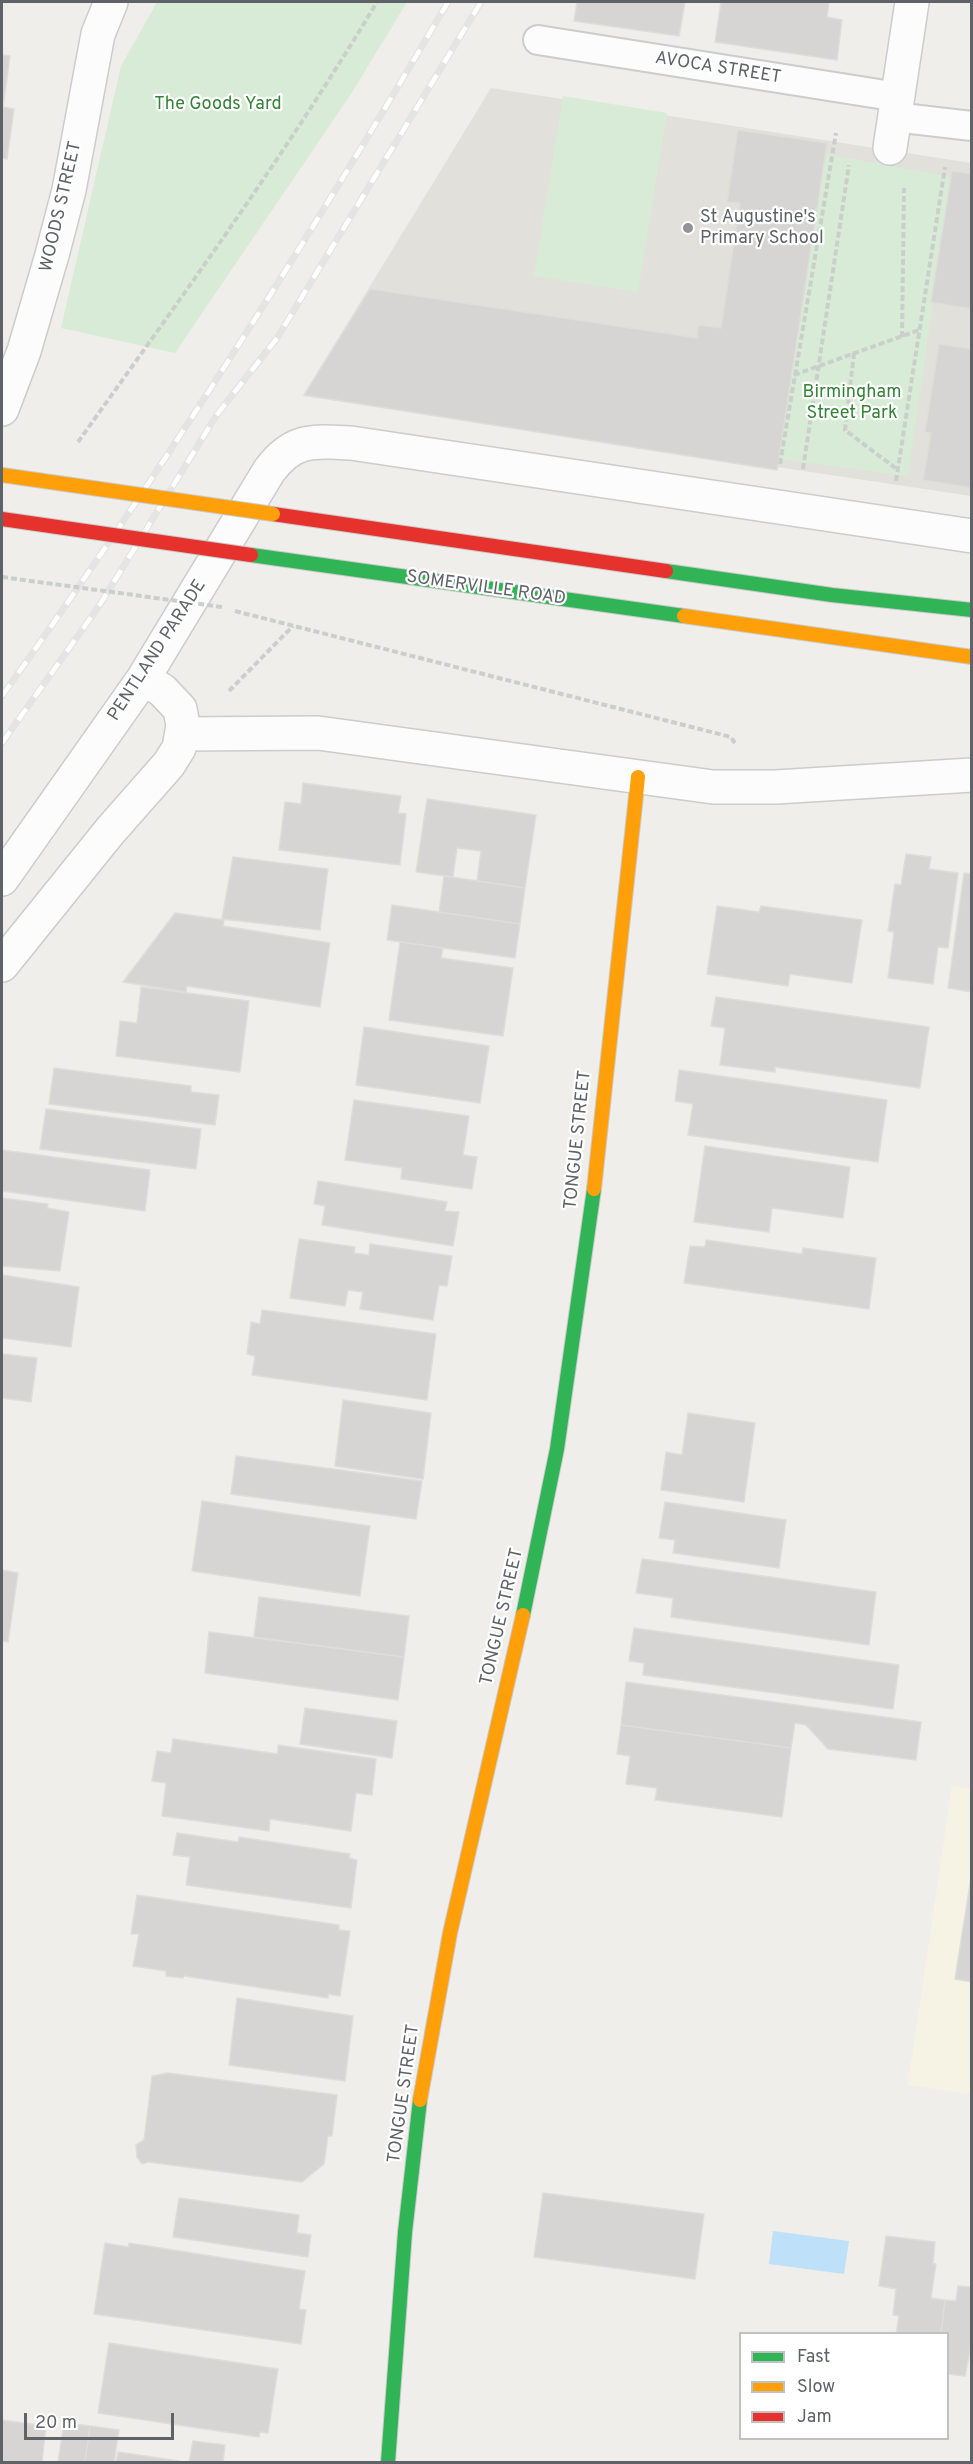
<!DOCTYPE html>
<html>
<head>
<meta charset="utf-8">
<style>
	body { margin:0 }
	#map { position:relative; width:973px; height:2464px; overflow:hidden; background:#efeeea; font-family:Overpass,sans-serif }
	canvas { display:block }
	.frame { position:absolute; inset:0; border:3px solid #5f6368; pointer-events:none }
	.legend { position:absolute; left:739px; top:2332px; width:210px; height:108px; box-sizing:border-box; background:#fff; border:2px solid #bfc1c3; margin:0; padding:8px 10px; list-style:none; font-size:18px; color:#5f6368 }
	.legend li { display:flex; align-items:center; gap:12px; height:30px }
	.legend b { width:30px; border:2px solid #bfc1c3 }
	.scale { position:absolute; left:24px; top:2413px; width:150px; height:27px; box-sizing:border-box; border:3px solid #5f6368; border-top:0; padding-left:8px; font-size:18px; line-height:21px; white-space:nowrap; color:#5f6368; -webkit-text-stroke:4px #fff; paint-order:stroke }
</style>
</head>
<body>
<div id="map">
<canvas width="973" height="2464"></canvas>
<div class="frame"></div>
<ul class="legend">
<li><b style="height:8px;background:#30b455"></b>Fast</li>
<li><b style="height:8px;background:#ff9f0a"></b>Slow</li>
<li><b style="height:8px;background:#e5322d"></b>Jam</li>
</ul>
<div class="scale">20 m</div>
</div>
<script>
const context = document.querySelector('canvas').getContext('2d');
context.lineJoin = 'round';
function paint(path, color) {
  context.fillStyle = color;
  context.fill(path, 'evenodd');
}
function strokePath(path, color, width, dash) {
  context.strokeStyle = color;
  context.lineWidth = width;
  context.lineCap = dash ? 'butt' : 'round';
  context.setLineDash(dash || []);
  context.stroke(path);
}
function drawText(font, color, halo, rows, align = 'center') {
  context.font = font + ' Overpass,sans-serif';
  context.lineWidth = 4.5;
  context.setLineDash([]);
  context.textBaseline = 'middle';
  context.strokeStyle = halo;
  context.fillStyle = color;
  for (const [text, x, y, turn = 0] of rows) {
    context.save();
    context.translate(x, y);
    context.rotate((+turn || 0) * Math.PI / 180);
    context.textAlign = isNaN(turn) ? turn : align;
    if (halo) context.strokeText(text, 0, 0);
    context.fillText(text, 0, 0);
    context.restore();
  }
}
const commercial = new Path2D(`
	M952,1786L971,1789V2094L908,2085Z`);
const education = new Path2D(`
	M491,88L971,163V496L303,396Z`);
const green = new Path2D(`
	M157,2H407L351,94L175,353L61,328L121,66Z
	M563,96L667,113L638,292L534,276Z
	M825,154L951,177L908,476L779,459Z`);
const water = new Path2D(`
	M773,2231L849,2241L844,2274L769,2264Z`);
const building = new Path2D(`
	M577,2H685L679,36L574,21Z
	M721,2H829L827,17L842,20L837,60L715,42Z
	M2,55L10,56L3,107L14,109L7,159L2,158Z
	M738,130L827,143L777,470L304,395L370,289L697,338L698,325L721,328L740,203L727,202Z
	M952,171L972,174V309L931,302Z
	M939,344L972,349V488L923,480L931,433L925,432Z
	M303,783L401,796L398,813L406,814L400,865L279,850L285,802L301,804Z
	M427,799L536,815L525,888L477,881L481,851L457,848L453,877L416,872Z
	M906,854L931,857L929,869L958,873L948,948L938,947L933,984L888,978L894,932L888,931L895,884L901,885Z
	M233,857L328,869L320,930L222,919Z
	M964,873L972,874V992L948,988Z
	M444,876L525,888L520,924L439,912Z
	M392,905L520,924L515,958L387,940Z
	M717,906L759,912L761,906L862,920L852,983L790,974L788,986L707,974Z
	M175,913L224,920L223,926L330,943L320,1007L187,986L186,992L123,982Z
	M400,942L443,948L441,958L513,968L503,1036L389,1020Z
	M141,987L249,1001L240,1072L116,1056L120,1021L137,1023Z
	M716,997L929,1027L920,1088L775,1067V1072L720,1065L725,1028L711,1026Z
	M364,1027L489,1046L480,1103L356,1085Z
	M54,1068L191,1086V1092L219,1095L215,1125L49,1104Z
	M679,1070L887,1100L878,1162L688,1135L693,1104L675,1101Z
	M354,1100L469,1116L463,1155L477,1157L472,1189L401,1179L402,1168L345,1160Z
	M46,1109L201,1129L196,1169L40,1149Z
	M705,1146L850,1167L843,1218L772,1208L769,1232L694,1222Z
	M2,1150L150,1170L145,1211L2,1191Z
	M318,1181L447,1202L445,1211L459,1212L453,1246L322,1225L325,1206L314,1204Z
	M2,1198L48,1204L47,1208L69,1212L60,1271L2,1266Z
	M299,1239L355,1247L354,1253L369,1255L370,1244L452,1256L447,1286L439,1285L433,1320L360,1309L363,1292L348,1290L345,1306L290,1298Z
	M706,1240L802,1254L803,1248L876,1258L869,1309L684,1283L690,1246L705,1247Z
	M2,1275L79,1287L71,1347L2,1338Z
	M262,1310L436,1334L427,1400L252,1375L255,1356L247,1354L251,1322L260,1324Z
	M2,1354L37,1358L31,1402L2,1398Z
	M343,1400L431,1413L423,1479L335,1466Z
	M688,1413L755,1423L744,1502L661,1490L666,1452L682,1455Z
	M236,1456L422,1481L416,1519L231,1494Z
	M202,1501L370,1526L360,1596L192,1571Z
	M665,1502L786,1520L779,1568L673,1553L675,1540L659,1538Z
	M642,1559L876,1592L869,1645L671,1617L673,1598L636,1593Z
	M2,1570L18,1573L8,1642L2,1641Z
	M259,1597L409,1616L404,1657L254,1637Z
	M634,1628L899,1665L893,1709L643,1675L644,1663L629,1661Z
	M209,1632L404,1657L398,1700L205,1673Z
	M626,1682L921,1722L916,1760L828,1749L806,1725L795,1723L791,1748L621,1725Z
	M305,1708L397,1721L392,1758L300,1744Z
	M621,1725L791,1748L782,1817L655,1800L657,1788L626,1784L630,1756L617,1754Z
	M173,1739L278,1754V1745L376,1759L372,1795L356,1793L351,1831L270,1819L269,1831L162,1816L166,1783L152,1781L157,1751L171,1753Z
	M177,1833L238,1842L239,1837L350,1854L349,1858L357,1860L351,1908L186,1885L190,1857L173,1855Z
	M972,1871V1982L955,1979Z
	M137,1895L339,1925V1930L350,1931L340,1996L328,1994V1998L184,1976L183,1978L166,1976V1971L133,1966L139,1934H131Z
	M237,1998L353,2016L345,2081L229,2065Z
	M168,2073L337,2095L332,2136H328L324,2164L302,2182L148,2162L142,2164L137,2157L136,2145L144,2140L152,2076Z
	M543,2193L704,2214L695,2279L534,2257Z
	M179,2198L299,2215L297,2233L311,2235L308,2257L173,2237Z
	M886,2236L935,2242L933,2264H936L931,2298L945,2300L941,2334H896L899,2316L893,2315L896,2289L879,2286Z
	M105,2243L128,2247L129,2243L305,2271L299,2309L306,2310L301,2344L94,2314Z
	M972,2281V2340L965,2376L948,2374V2334H941L945,2300L956,2301L958,2286L971,2287Z
	M109,2343L278,2369L268,2433L260,2432L259,2437L98,2413Z
	M2,2420L46,2426L42,2462H2Z
	M64,2423L90,2426L85,2462H58Z
	M90,2426L119,2430L114,2462H85Z
	M193,2441L225,2445L223,2462H189Z
	M118,2452L179,2461V2462H116Z`);
const path = new Path2D(`
	M902,337L904,188
	M854,353L845,430L898,470
	M794,375L919,330
	M78,442C181,298 286,154 377,2
	M780,464L836,133
	M803,469L849,165
	M896,481L945,167
	M235,611L731,737L736,745
	M229,691L293,626`);
const lane = new Path2D(`
	M538,40L898,97
	M894,117L972,126`);
const street = new Path2D(`
	M890,148L912,2
	M2,409L24,351L52,255L69,190L98,34L111,2
	M183,734L318,733L713,787H776L972,775
	M2,879L143,679L269,471C293,438 314,441 351,443L972,536
	M2,965L110,831L169,764L179,748L183,725L180,709L162,690L143,679`);
const fast = new Path2D(`
	M251,555L684,616
	M666,571L832,595L972,610
	M523,1615L557,1449L594,1189
	M388,2462L405,2232L420,2100`);
const slow = new Path2D(`
	M684,616L972,657
	M594,1189L638,777
	M420,2100L450,1933L523,1615`);
const jam = new Path2D(`
	M273,514L666,571`);
const rail = new Path2D(`
	M2,696C162,472 309,239 448,2
	M2,743L99,606L216,416L277,338L481,2`);
const pathBridge = new Path2D(`
	M2,577L222,607`);
const slowBridge = new Path2D(`
	M2,475L273,514`);
const jamBridge = new Path2D(`
	M2,519L251,555`);
const markers = [
	[688,228,6,"#919496"]
];
const streetNames = [
	["AVOCA STREET",718,69,9],
	["WOODS STREET",62,207,-77],
	["SOMERVILLE ROAD",486,589,8],
	["PENTLAND PARADE",158,651,-57],
	["TONGUE STREET",579,1140,-84],
	["TONGUE STREET",503,1617,-77],
	["TONGUE STREET",405,2094,-82]
];
const parkNames = [
	["The Goods Yard",218,105],
	["Birmingham",852,393],
	["Street Park",852,414]
];
const poiNames = [
	["St Augustine's",700,218],
	["Primary School",700,239]
];
paint(commercial, '#f7f3e4');
paint(education, '#e2e0da');
paint(green, '#d8ebd6');
paint(water, '#bfe0f9');
paint(building, '#d6d5d3');
strokePath(building, '#deddd9', 1.5);
strokePath(lane, '#cbcccc', 32);
strokePath(street, '#cbcccc', 36);
strokePath(fast, '#cacacb', 16);
strokePath(slow, '#cacacb', 16);
strokePath(jam, '#cacacb', 16);
strokePath(path, '#cacfcc', 4, [6, 3]);
strokePath(lane, '#fdfcfc', 28);
strokePath(street, '#fdfcfc', 33);
strokePath(fast, '#30b455', 14);
strokePath(slow, '#ff9f0a', 14);
strokePath(jam, '#e5322d', 14);
strokePath(rail, '#e4e4e4', 7);
strokePath(rail, '#fff', 4.5, [14]);
strokePath(slowBridge, '#cacacb', 16, []);
strokePath(jamBridge, '#cacacb', 16, []);
strokePath(pathBridge, '#cacfcc', 4, [6, 3]);
strokePath(slowBridge, '#ff9f0a', 14);
strokePath(jamBridge, '#e5322d', 14);
for (const [x, y, r, color] of markers) {
  const dot = new Path2D();
  dot.arc(x, y, r, 0, 2 * Math.PI);
  context.fillStyle = color;
  context.fill(dot);
  strokePath(dot, '#fff', 2);
}
drawText('18px', '#5f6368', '#fff', streetNames);
drawText('18px', '#348238', '#fff', parkNames);
drawText('18px', '#5f6368', '#fff', poiNames, 'left');
</script>
</body>
</html>
